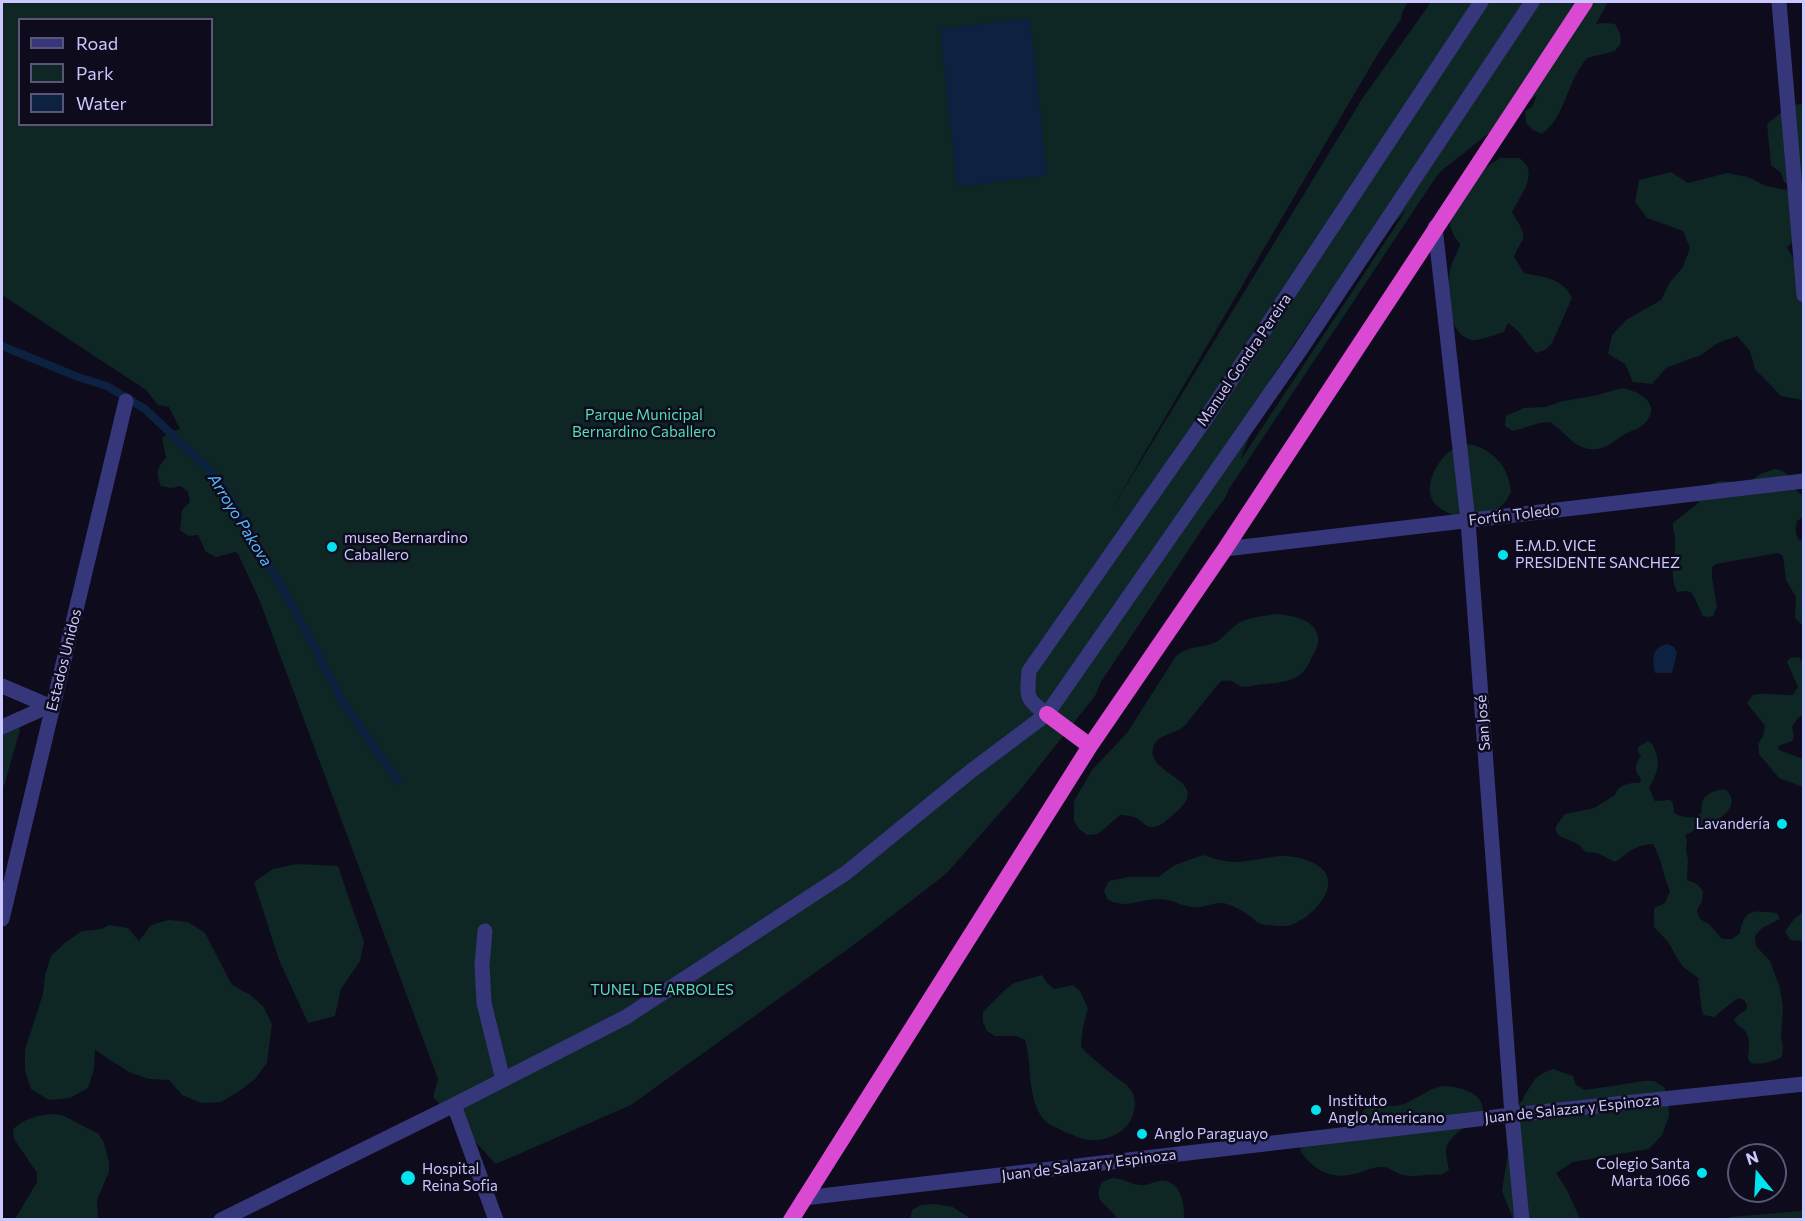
<!DOCTYPE html>
<html>
<head>
<meta charset="utf-8">
<style>
	body { margin:0 }
	#map { position:relative; width:1805px; height:1221px; overflow:hidden; background:#0d0b1c; font-family:Commissioner,sans-serif }
	canvas { display:block }
	.frame { position:absolute; inset:0; border:3px solid #cbc7ff; pointer-events:none }
	.legend { position:absolute; left:18px; top:18px; width:195px; height:108px; box-sizing:border-box; background:#0d0b1c; border:2px solid #595677; margin:0; padding:8px 10px; list-style:none; font-size:18px; color:#cbc7ff }
	.legend li { display:flex; align-items:center; gap:12px; height:30px }
	.legend b { width:30px; border:2px solid #595677 }
	.north { position:absolute; left:1727px; top:1143px; width:60px; height:60px; box-sizing:border-box; background:#0d0b1c; border:2px solid #595677; border-radius:50%; rotate:342deg; font-size:16px; font-weight:700; line-height:24px; text-align:center; color:#cbc7ff }
	.north::after { content:''; display:block; margin:auto; width:21px; height:27px; background:#02e3ef; clip-path:polygon(50% 0,100% 100%,50% 72%,0 100%) }
</style>
</head>
<body>
<div id="map">
<canvas width="1805" height="1221"></canvas>
<div class="frame"></div>
<ul class="legend">
<li><b style="height:8px;background:#36377b"></b>Road</li>
<li><b style="height:16px;background:#0e2624"></b>Park</li>
<li><b style="height:16px;background:#0c2240"></b>Water</li>
</ul>
<div class="north">N</div>
</div>
<script>
const context = document.querySelector('canvas').getContext('2d');
context.lineJoin = 'round';
function paint(path, color) {
  context.fillStyle = color;
  context.fill(path, 'evenodd');
}
function strokePath(path, color, width, dash) {
  context.strokeStyle = color;
  context.lineWidth = width;
  context.lineCap = dash ? 'butt' : 'round';
  context.setLineDash(dash || []);
  context.stroke(path);
}
function drawText(font, color, halo, rows, align = 'center') {
  context.font = font + ' Commissioner,sans-serif';
  context.lineWidth = 5;
  context.setLineDash([]);
  context.textBaseline = 'middle';
  context.strokeStyle = halo;
  context.fillStyle = color;
  for (const [text, x, y, turn = 0] of rows) {
    context.save();
    context.translate(x, y);
    context.rotate((+turn || 0) * Math.PI / 180);
    context.textAlign = isNaN(turn) ? turn : align;
    if (halo) context.strokeText(text, 0, 0);
    context.fillText(text, 0, 0);
    context.restore();
  }
}
const green = new Path2D(`
	M2,2H1408L1402,13L1401,19L1376,57L1111,510L1362,99L1431,2H1608L1596,24L1605,23L1615,24L1620,33L1621,43L1615,51L1587,58C1583,63 1579,69 1576,75C1565,95 1562,119 1542,134L1533,130L1526,123L1525,111L1532,107L1537,95L1441,171L1434,180L1229,489L1225,498L1207,522L1101,682L1095,696L1021,789L946,874L859,941L631,1105L496,1164L433,1097L438,1079L259,599L238,554L235,552L216,557L206,552L198,535L188,536L180,530L182,510L190,502L188,492L181,486L171,488L161,486C156,474 156,468 166,458L162,438L170,432L180,429L169,407L158,405L146,390L2,295ZM20,20H212V124H20ZM1407,209L1242,458H1241L1272,377L1326,297Z
	M1803,104L1804,186H1791L1784,182L1781,173L1771,165L1767,124L1790,105Z
	M1500,158H1520C1520,159 1527,165 1527,166C1534,180 1518,200 1512,212C1516,220 1525,230 1523,239C1522,242 1516,251 1514,257L1524,273C1545,278 1562,277 1572,298L1552,343L1545,350L1536,353C1525,343 1521,331 1508,323L1504,332C1495,334 1481,341 1472,340C1446,335 1446,289 1450,270C1452,260 1458,253 1460,244L1454,236L1450,226V216L1475,174Z
	M1671,172L1688,183L1727,173L1748,177L1766,186L1787,190L1803,196V230L1801,235L1787,247L1796,264L1803,271V400L1781,396L1755,369L1750,351L1737,336L1718,343L1701,355L1666,368L1652,384L1633,382L1625,364L1608,354L1612,335L1626,320L1661,300L1670,282L1683,267L1690,248L1683,231L1647,218L1635,202L1639,180Z
	M1622,388C1641,391 1664,406 1643,425C1637,430 1629,431 1622,436C1611,443 1604,451 1589,449C1573,447 1563,430 1550,422L1540,423L1513,431L1505,426L1506,416L1524,408L1545,407L1563,401L1594,396Z
	M1467,444C1483,446 1499,457 1506,472C1509,478 1510,486 1511,492L1506,501L1486,522C1470,521 1450,517 1437,506C1421,491 1435,463 1449,452C1454,448 1460,446 1467,444Z
	M1775,469C1795,472 1787,487 1803,495V517L1797,521C1795,527 1795,534 1799,540L1803,541V626L1795,618L1796,597L1786,580L1783,556L1778,553L1716,564L1712,567V577L1717,607L1713,616L1708,617L1703,616L1692,593L1687,591L1677,592C1668,572 1677,558 1675,538C1675,533 1672,529 1673,523L1697,504L1711,484L1720,481L1748,483L1760,474Z
	M1276,614C1291,615 1316,619 1318,637C1319,645 1315,652 1311,659C1308,667 1301,676 1293,679C1280,684 1269,683 1256,685C1251,686 1248,687 1243,687C1238,686 1235,682 1231,681C1228,680 1224,681 1221,681C1212,691 1204,702 1195,713C1191,717 1187,724 1183,727C1174,734 1156,735 1153,748C1147,777 1218,780 1173,815C1167,819 1162,826 1154,827C1146,828 1144,823 1138,819C1132,816 1127,815 1120,815L1098,834L1087,835L1079,829L1074,821V801L1092,770L1127,733L1176,656C1191,644 1202,649 1216,642C1225,637 1230,628 1239,623C1250,617 1264,616 1276,614Z
	M1795,657L1800,658L1803,664V715L1798,718L1792,727L1794,736L1792,741L1778,746L1779,750L1803,759V787L1779,778L1759,754L1758,744L1763,736L1765,726L1747,703L1753,695C1767,692 1779,696 1793,695L1798,687L1787,662L1790,658Z
	M19,725L20,730L2,793V732Z
	M1648,741C1653,744 1654,747 1656,753C1661,767 1655,776 1649,788L1655,801L1670,800L1673,803L1674,813C1681,817 1696,821 1701,812C1702,809 1701,806 1702,802C1705,794 1718,788 1726,790C1744,807 1715,822 1702,829H1697L1685,835L1687,841L1686,850L1688,860L1687,880L1697,884L1703,891L1702,901L1697,910L1700,919L1709,924L1722,939H1732L1740,933C1744,907 1756,911 1777,913L1780,919L1762,928L1755,936L1756,946L1770,961L1780,988L1783,1007L1781,1038L1783,1047L1782,1057C1772,1062 1762,1065 1751,1063L1748,1059C1748,1050 1752,1038 1744,1030C1740,1025 1737,1026 1734,1020L1738,1015L1746,1010L1747,1006L1745,1001L1740,998L1735,1000L1714,1017L1703,1015C1700,1002 1700,991 1698,978L1682,966L1668,942L1654,927V908L1665,903L1670,891C1663,876 1662,859 1653,844C1635,845 1629,852 1615,862L1597,853L1586,852L1578,844L1559,836L1556,831V826L1565,814L1594,808L1615,795C1617,785 1631,782 1640,783L1641,779C1634,770 1634,765 1641,756L1638,752V747Z
	M1203,855C1213,858 1224,862 1234,862C1260,862 1279,850 1306,860C1342,872 1329,899 1306,917C1299,921 1293,926 1285,926C1278,926 1265,926 1258,923C1256,922 1254,919 1251,917C1243,911 1233,905 1223,903C1212,902 1202,909 1192,907C1179,905 1170,898 1156,899C1137,900 1128,909 1108,900L1104,891L1109,881L1129,877H1158L1175,865Z
	M297,864L338,866L364,942L360,961L341,989L335,1016L308,1023L279,960L254,882L273,869Z
	M1803,912V941L1790,940L1785,931L1795,918Z
	M169,920L188,922L205,933L232,985L249,994L263,1006L272,1024L267,1063L255,1079L238,1092L221,1102L201,1103L182,1095L169,1080L149,1079L129,1072L95,1050L94,1069L88,1088L70,1098L49,1100L31,1089L25,1070V1050L43,994L45,975L51,956L66,942L82,931L102,929L109,925L128,928L139,941L151,925Z
	M1042,975L1047,983L1054,989L1073,985L1080,991L1088,1008L1083,1027L1081,1047C1090,1057 1102,1066 1112,1074C1119,1080 1128,1084 1132,1092C1136,1099 1135,1108 1133,1115C1128,1132 1106,1142 1089,1140C1080,1139 1071,1134 1063,1131C1055,1127 1046,1124 1041,1116C1027,1093 1032,1065 1025,1040L1016,1036H995L987,1031L983,1022V1012L1006,989L1014,983Z
	M1553,1069L1573,1076L1576,1085L1585,1090L1644,1081H1654L1664,1087L1668,1096L1669,1116L1662,1135L1649,1149L1573,1162L1556,1173L1567,1190L1580,1219H1513L1502,1191L1508,1152L1505,1123L1509,1114L1523,1100L1524,1096L1535,1079L1543,1073Z
	M1442,1086C1456,1086 1481,1091 1483,1108C1483,1112 1481,1115 1481,1118C1468,1126 1448,1134 1446,1151C1446,1157 1448,1164 1449,1170L1441,1175C1428,1173 1415,1178 1403,1175C1396,1174 1390,1167 1382,1167C1371,1167 1361,1173 1350,1175C1330,1179 1308,1167 1300,1149L1305,1142L1352,1124L1365,1109L1375,1105L1395,1106L1405,1104L1432,1089Z
	M52,1114L62,1115L99,1134L104,1143L109,1162V1172L97,1200L98,1219H15L37,1182V1173L14,1139L13,1129C24,1119 37,1115 52,1114Z
	M1112,1178C1123,1178 1130,1184 1140,1185C1146,1186 1153,1182 1159,1181C1180,1178 1185,1203 1184,1219H1117C1109,1203 1091,1204 1102,1182Z
	M934,1204L953,1207L971,1219H910L912,1210L921,1205Z
	M1802,1211L1803,1219H1730V1217Z`);
const water = new Path2D(`
	M1030,18L1047,175L957,187L940,29Z
	M1668,644L1674,647L1677,653L1672,673H1655C1652,659 1652,646 1668,644Z`);
const stream = new Path2D(`
	M2,346L78,377L107,386L145,409L217,477L295,610L342,701L398,781`);
const minor = new Path2D(`
	M1779,2L1804,295
	M1435,227L1468,521L1512,1115L1522,1220
	M1225,549L1804,481
	M2,686L49,706L53,703
	M1047,714C1025,699 1027,697 1029,671L1204,421L1481,2
	M2,727L49,706
	M2,919L126,401
	M485,931L482,965L484,1003L503,1080
	M454,1105L496,1220`);
const tertiary = new Path2D(`
	M804,1198L1512,1115L1804,1084
	M221,1220L454,1105L626,1017L846,873L971,771L1047,714L1301,349L1532,2`);
const trunk = new Path2D(`
	M1047,714L1090,746
	M791,1220L1090,746L1225,549L1585,2`);
const markers = [
	[332,547,6,"#02e3ef"],
	[1503,555,6,"#02e3ef"],
	[1782,824,6,"#02e3ef"],
	[1316,1110,6,"#02e3ef"],
	[1142,1134,6,"#02e3ef"],
	[1702,1173,6,"#02e3ef"],
	[408,1178,8,"#02e3ef"]
];
const streetNames = [
	["Manuel Gondra Pereira",1244,360,-56],
	["Fortín Toledo",1514,515,-7],
	["Estados Unidos",64,660,-76],
	["San José",1483,723,-94],
	["Juan de Salazar y Espinoza",1572,1109,-6],
	["Juan de Salazar y Espinoza",1089,1165,-7]
];
const parkNames = [
	["Parque Municipal",644,415],
	["Bernardino Caballero",644,432],
	["TUNEL DE ARBOLES",662,990]
];
const poiNames = [
	["museo Bernardino",344,538],
	["Caballero",344,555],
	["E.M.D. VICE",1515,546],
	["PRESIDENTE SANCHEZ",1515,563],
	["Lavandería",1770,824,"right"],
	["Instituto",1328,1101],
	["Anglo Americano",1328,1118],
	["Anglo Paraguayo",1154,1134],
	["Colegio Santa",1690,1164,"right"],
	["Marta 1066",1690,1181,"right"],
	["Hospital",422,1169],
	["Reina Sofia",422,1186]
];
const waterNames = [
	["Arroyo Pakova",240,520,58]
];
paint(green, '#0e2624');
paint(water, '#0c2240');
strokePath(stream, '#0c2240', 8);
strokePath(minor, '#36377b', 15);
strokePath(tertiary, '#36377b', 15);
strokePath(trunk, '#d949d2', 16);
for (const [x, y, r, color] of markers) {
  const dot = new Path2D();
  dot.arc(x, y, r, 0, 2 * Math.PI);
  context.fillStyle = color;
  context.fill(dot);
  strokePath(dot, '#0d0b1c', 2);
}
drawText('15px', '#cbc7ff', '#0d0b1c', streetNames);
drawText('15px', '#55ddb4', '#0d0b1c', parkNames);
drawText('15px', '#cbc7ff', '#0d0b1c', poiNames, 'left');
drawText('italic 16px', '#56b8fe', '#0d0b1c', waterNames);
</script>
</body>
</html>
